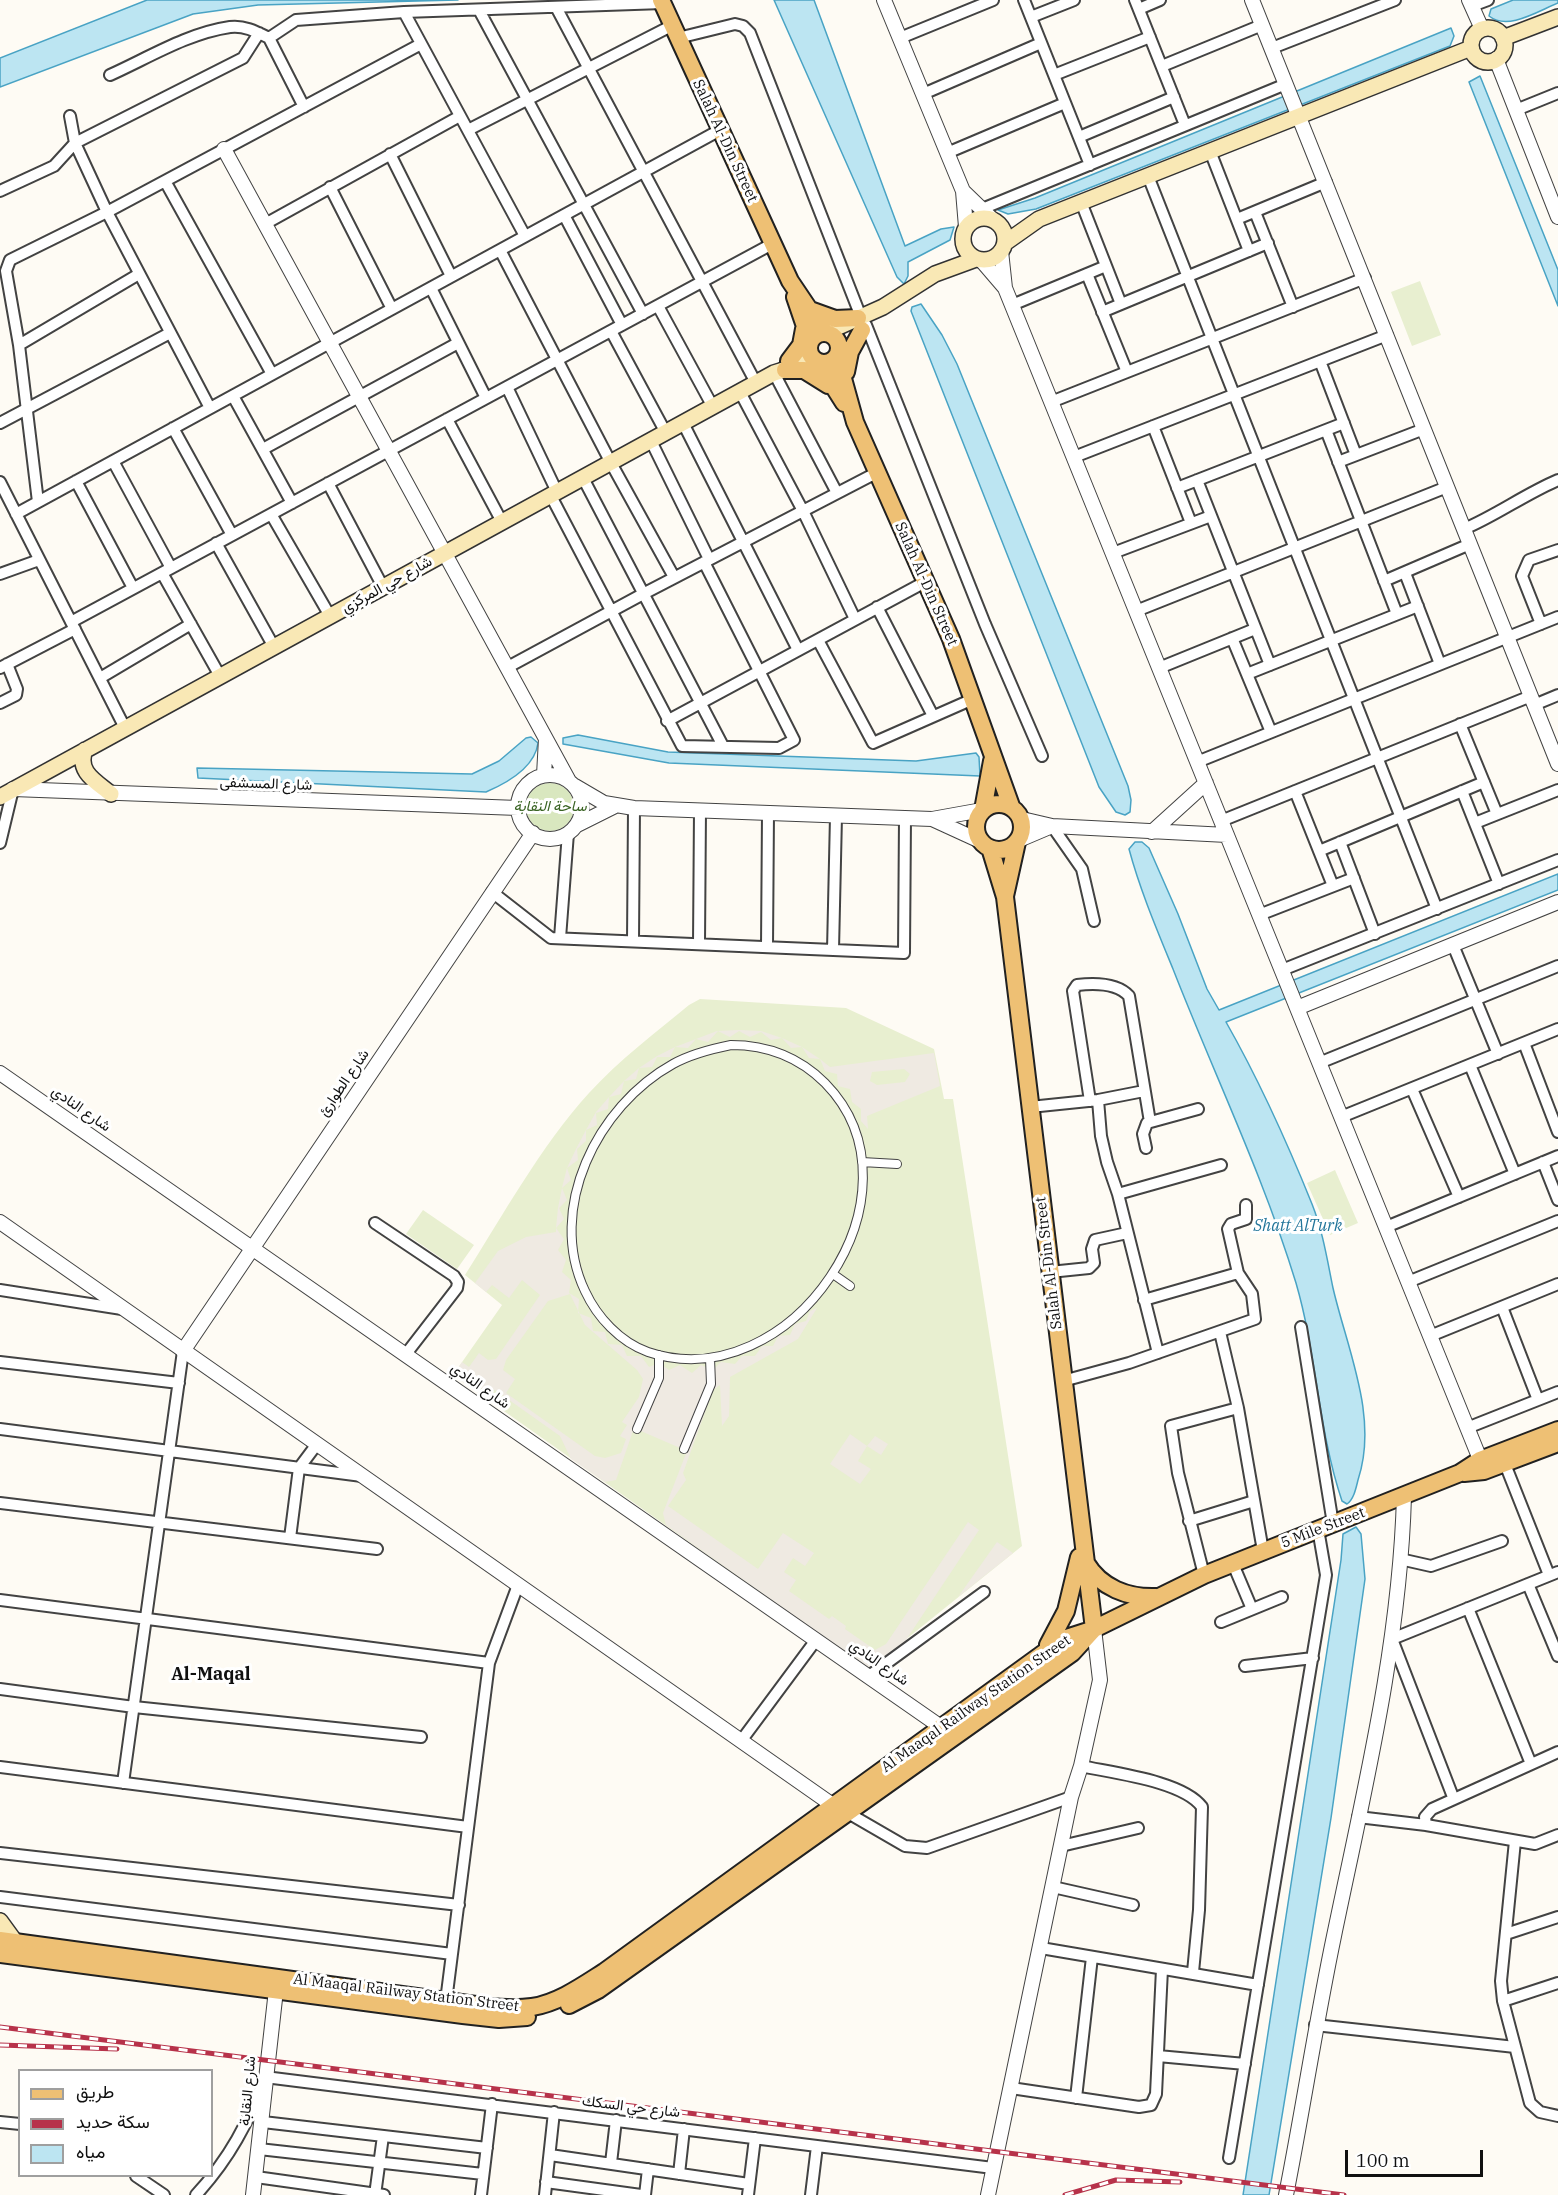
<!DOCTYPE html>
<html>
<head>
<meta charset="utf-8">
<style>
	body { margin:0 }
	#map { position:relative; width:1558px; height:2195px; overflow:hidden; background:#fefbf4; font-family:"IBM Plex Serif",Vazirmatn,serif }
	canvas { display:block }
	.legend { position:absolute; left:18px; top:2069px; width:195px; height:108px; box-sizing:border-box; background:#fff; border:2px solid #9f9f9f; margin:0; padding:8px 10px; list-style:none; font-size:18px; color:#101010 }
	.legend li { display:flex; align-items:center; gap:12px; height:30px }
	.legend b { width:30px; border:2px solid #9f9f9f }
	.scale { position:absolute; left:1345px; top:2150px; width:138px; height:27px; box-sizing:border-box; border:3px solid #101010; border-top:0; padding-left:8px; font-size:18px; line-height:21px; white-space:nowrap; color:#101010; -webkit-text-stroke:4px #fff; paint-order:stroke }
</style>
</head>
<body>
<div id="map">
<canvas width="1558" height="2195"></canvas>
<ul class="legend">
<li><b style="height:8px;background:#eec074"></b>طريق</li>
<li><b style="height:8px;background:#b7324a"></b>سكة حديد</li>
<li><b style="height:16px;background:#bce5f2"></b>مياه</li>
</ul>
<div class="scale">100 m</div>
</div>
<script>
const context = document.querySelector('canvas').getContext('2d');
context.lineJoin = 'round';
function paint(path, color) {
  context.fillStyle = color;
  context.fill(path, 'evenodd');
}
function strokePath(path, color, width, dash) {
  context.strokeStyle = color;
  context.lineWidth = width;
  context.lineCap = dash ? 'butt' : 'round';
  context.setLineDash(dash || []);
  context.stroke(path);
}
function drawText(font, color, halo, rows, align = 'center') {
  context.font = font + ' "IBM Plex Serif",Vazirmatn,serif';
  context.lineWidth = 6;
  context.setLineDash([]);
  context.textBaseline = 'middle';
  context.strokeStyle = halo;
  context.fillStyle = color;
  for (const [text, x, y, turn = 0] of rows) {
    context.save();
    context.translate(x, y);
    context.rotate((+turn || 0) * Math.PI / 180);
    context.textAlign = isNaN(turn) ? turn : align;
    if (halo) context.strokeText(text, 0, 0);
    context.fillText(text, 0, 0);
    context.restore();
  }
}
const green = new Path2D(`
	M526 807a24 24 0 1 1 48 0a24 24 0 1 1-48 0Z`);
const pitch = new Path2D(`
	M1420,281L1441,335L1412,346L1391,292Z
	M700,999L846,1008L934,1049L944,1099H953L1022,1546L869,1669L453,1375L502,1305L465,1275C503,1215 541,1146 589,1093C619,1060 655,1033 689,1005Z
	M1335,1170L1358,1223L1330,1235L1307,1183Z
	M423,1210L474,1245L457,1269L406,1234Z`);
const plaza = new Path2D(`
	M739,1030L761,1031L782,1038L802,1047L820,1059L830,1067L934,1053L940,1086L867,1116L868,1129L861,1121V1109L852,1102L850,1089L838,1086L837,1074L825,1071L820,1059L809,1058L802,1047L791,1048L782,1038L771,1040L761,1032L750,1037L739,1031L730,1037L718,1031L708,1042L696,1039L688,1048L675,1047L670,1057H657L652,1067L639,1068L636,1079L624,1081L621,1094L609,1097L608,1109L596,1113L597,1125L586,1130V1141L577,1149L578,1160L567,1168L571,1180L562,1188L567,1200L559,1208L564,1219L556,1228L564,1239L558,1250L566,1260L562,1272L571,1280L569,1293L579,1299L578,1313L591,1318L593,1331L605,1332L608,1344L622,1345L627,1356H641L649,1367L659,1363L669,1370L680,1365L692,1373L701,1365L713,1370L721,1362L735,1364L742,1356H755L762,1346H773L778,1336L790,1335L795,1324L806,1321L810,1311L817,1308L798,1339L730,1377L729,1416L722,1426L720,1385L713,1390L683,1473L686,1480L668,1506L758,1569L783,1533L814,1553L805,1566L793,1558L784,1572L796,1580L789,1591L829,1619L832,1616L846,1626L845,1629L875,1650L886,1644L968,1522L979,1530L904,1643L869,1669L666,1525L663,1513L687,1451L634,1428L616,1480L605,1482L571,1459L560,1436L495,1390L470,1387L453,1375L462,1362L469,1367L479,1353L488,1360L496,1359L540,1295L522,1280L509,1298L492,1285L486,1292L475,1283L498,1251L526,1237L556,1232V1228L558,1208L562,1188L567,1168L576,1149L586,1130L596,1112L609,1097L624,1081L639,1068L657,1056L675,1047L717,1031ZM904,1069L910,1074L905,1082L877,1085L870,1081L872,1072ZM570,1294L585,1325L637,1370L643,1379L639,1397L622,1422L627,1425L620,1436L626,1439L621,1453L605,1458L595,1456L506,1393L515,1379L503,1370L506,1360L548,1301Z
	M850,1434L867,1446L875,1436L888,1444L881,1455L867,1446L858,1461L871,1469L860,1484L830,1464Z
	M997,1542L1013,1553L958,1597Z`);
const water = new Path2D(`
	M147,0H458L258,5L193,14L0,87V58Z
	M774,0H814L905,246L941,229L954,227L950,240L908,262V276L904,284L897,277Z
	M1513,0H1558V3C1538,11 1508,31 1489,16L1491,9Z
	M1451,28L1454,36L1450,46L1036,209L1008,214L998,210L1035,198Z
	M1480,76L1558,270V306L1469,82Z
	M921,304L942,335L957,364L1128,786L1131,800L1130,812L1125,815L1116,812L1099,787L911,311L912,307Z
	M578,735L668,752L916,761L976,753L979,757L980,776L669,763L563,744V738Z
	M531,737L538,743C535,767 507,783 486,792L198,778L197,768L472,774L499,761L526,738Z
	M1135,842H1142L1149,848L1178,914L1207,989L1219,1010L1558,874V890L1226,1022C1259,1080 1287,1142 1312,1204C1323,1232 1327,1259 1333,1288C1347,1349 1379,1417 1358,1480C1356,1488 1354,1499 1347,1504L1342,1501C1318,1430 1317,1355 1296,1283C1263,1175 1214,1074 1173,969C1157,930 1140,890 1129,849Z
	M1356,1527L1361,1534L1365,1579L1331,1818L1269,2195H1243L1341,1560L1343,1534Z`);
const pedestrian = new Path2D(`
	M731,1045C768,1045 799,1057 825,1083C933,1193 790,1400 648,1352C620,1342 597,1317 585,1291C546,1209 597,1106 673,1064C691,1054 711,1049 731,1045Z
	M862,1162L897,1164
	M833,1274L850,1286
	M637,1429L659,1378V1355
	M684,1449L711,1384L710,1358`);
const minor = new Path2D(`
	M1024,0L1090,165
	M1135,0L1185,125
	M1472,6L1488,0
	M556,7L756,383
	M1139,9L1160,0
	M479,10L643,314
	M404,12L525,236
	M1031,17L1074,0
	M269,38L304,107
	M678,38L735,24L743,26L750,33L861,317
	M900,38L993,0
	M1272,48L1395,0
	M1162,66L1262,25
	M110,75C148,58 188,33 230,27C244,25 257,32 269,38L296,20L404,12L663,3
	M1054,75L1150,37
	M923,94L1041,43
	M1516,110L1558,93
	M70,116L75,143L107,212L210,408
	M468,130L673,25
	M1079,137L1174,97
	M1210,151L1249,251
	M947,153L1065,103
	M390,154L451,276
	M1148,176L1437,909
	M165,181L272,374
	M330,187L392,309
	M0,191L54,166L75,143L243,58L259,33
	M1081,202L1121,304
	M982,209L1286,84
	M1255,212L1293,307
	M564,215L622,325
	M1237,219L1326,182
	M265,224L460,116
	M500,250L611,463L674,577
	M1087,274L1127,372
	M431,288L486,398
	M1012,305L1106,266
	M658,306L713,407
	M1102,312L1268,243
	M866,325L985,624L1042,756
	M611,331L666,433
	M19,345L139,274
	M1320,361L1356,455
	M774,373L837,493
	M507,387L557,492
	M740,392L803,511L855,619
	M233,396L292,503
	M1051,402L1365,278
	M447,419L502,522
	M0,423L170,333
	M683,423L798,650
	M1153,426L1191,523
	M173,428L232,535
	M1326,430L1397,614
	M651,441L709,559
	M263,449L458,343
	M1074,457L1387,335
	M113,461L171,568
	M1338,462L1424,429
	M583,478L723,746
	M1197,480L1270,665
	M76,481L133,588
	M0,482L125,728
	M328,483L383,587
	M1177,488L1344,423
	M551,496L682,746L779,748L794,740L704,562
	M38,502L19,345L6,271L10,260L107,212L421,44
	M16,514L720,130
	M271,514L330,616
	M1464,529C1497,515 1525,494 1558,480
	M216,543L274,647
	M1113,553L1211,516
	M162,573L220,676
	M1405,573L1440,664
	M0,574L39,560
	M1384,581L1470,544
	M877,607L933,716
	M1136,611L1447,487
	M71,622L772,244
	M1541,624L1522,576L1529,560L1558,550
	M1232,638L1271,732
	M818,640L873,743L973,699
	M508,667L643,594L876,473
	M0,668L75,629
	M1159,668L1255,629
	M1247,674L1418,606
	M100,678L191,624
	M0,703L16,695L17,689L7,664
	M1534,705L1558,695
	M667,721L925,582
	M1460,724L1497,814
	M1197,762L1558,617
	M1295,791L1333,886
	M1462,791L1499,884
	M1221,821L1531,696
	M1475,823L1558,790
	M1052,826L1082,869L1094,921
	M1340,842L1375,934
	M0,843L13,789
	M1319,851L1484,782
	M492,892L551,938L904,953L905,818
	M1259,915L1354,878
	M560,938L568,833
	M633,941L634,808
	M699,944L700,810
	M1453,945L1498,1054
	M767,947L768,813
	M833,950L836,816
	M1282,970L1558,860
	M1524,1043L1558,1132
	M1319,1063L1558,966
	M1470,1065L1515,1174
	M1412,1089L1459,1197
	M1098,1100L1101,1136L1107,1162L1118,1194L1158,1353
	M1090,1101L1073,991L1077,985C1094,983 1117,983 1129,996L1150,1122
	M1030,1107L1098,1100L1144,1091
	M1341,1117L1558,1029
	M1146,1148L1143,1134L1147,1123L1198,1109
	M1543,1162L1558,1200
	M1118,1194L1221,1165
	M375,1223L454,1276L458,1282L457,1288L406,1354
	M1386,1227L1558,1156
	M1050,1272L1089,1268L1094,1263L1092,1249L1095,1240L1127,1233
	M1408,1282L1558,1221
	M0,1290L122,1309
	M1144,1300L1238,1273
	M1502,1307L1538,1400
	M1301,1327L1333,1524
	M1220,1332L1238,1408L1263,1551
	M1430,1336L1558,1284
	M0,1362L179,1383
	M1063,1381L1129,1363L1255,1319L1252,1294L1238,1273L1228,1229L1231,1224L1246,1219V1205
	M1467,1428L1558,1392
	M0,1429L362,1476
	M1505,1464L1549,1575
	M0,1503L377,1549
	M1189,1521L1254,1501
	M290,1538L299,1468L317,1444
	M1400,1559L1431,1566L1502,1541
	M1233,1564L1252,1609
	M1204,1575L1178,1473L1171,1426L1238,1408
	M1528,1584L1558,1656
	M0,1600L489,1663
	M1468,1608L1531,1764
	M1221,1622L1282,1597
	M1245,1666L1313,1658
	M869,1676L984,1592
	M0,1689L134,1707L421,1737
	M741,1741L816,1640
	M1081,1766C1113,1773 1183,1781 1202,1807L1199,1910L1193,1972
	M0,1767L468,1827
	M123,1783L183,1351
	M1453,1797L1392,1639L1558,1572
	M848,1813L905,1846L927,1848L1071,1797
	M1358,1817L1426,1825L1535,1844L1558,1835
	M1426,1825L1425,1817L1432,1809L1558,1752
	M1515,1841L1501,1981L1503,2001L1530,2103L1540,2112L1558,2116
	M1061,1846L1138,1828
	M0,1853L459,1905
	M1053,1887L1133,1905
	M0,1897L452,1954
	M1506,1934L1558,1917
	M1041,1948L1258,1985
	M446,2001L489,1663L518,1585
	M1503,2001L1558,1983
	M1315,2025L1515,2047
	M1158,2056L1245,2064
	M1011,2088L1139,2107L1151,2105L1156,2094L1162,1969
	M1076,2098L1092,1957
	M0,2122L20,2124
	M263,2122L487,2148
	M259,2149L483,2174
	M550,2155L749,2184
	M1229,2158L1326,1575L1318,1529
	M611,2163L616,2120
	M679,2174L684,2129
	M136,2176L164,2195
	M256,2177L384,2195
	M546,2182L641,2195
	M196,2195C229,2159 249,2122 265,2077L993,2168
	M375,2195L383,2136
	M481,2195L492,2104
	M545,2195L554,2112
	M645,2195L648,2169
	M748,2195L755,2138
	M811,2195L817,2146`);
const tertiary = new Path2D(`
	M884,0L963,191L966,227
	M1252,0L1558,764
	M1469,0L1482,29
	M1496,59L1558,217
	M224,149L569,781
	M963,191L992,219
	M1001,251L1005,288L1484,1469
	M981,260L1005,288
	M544,775L546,739
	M518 807a32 32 0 1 1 64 0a32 32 0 1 1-64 0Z
	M575,786L604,803L634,808L932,819L982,810
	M13,789L518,808
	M932,819L980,841
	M1022,819L1052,826L1227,835
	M577,825L615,806
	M1152,832L1206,783
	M1019,840L1052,826
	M1297,1008L1558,902
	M0,1073L941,1727
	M0,1222L834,1806
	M183,1351L533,833
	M253,2195L276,1990
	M988,2195L1071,1797L1081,1766L1100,1680L1094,1629
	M1286,2195C1303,2109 1316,2022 1334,1936C1364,1791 1400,1645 1404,1496`);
const secondary = new Path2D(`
	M1471 45a17 17 0 1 1 34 0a17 17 0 1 1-34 0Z
	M1503,38L1558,17
	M963 239a21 21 0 1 1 42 0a21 21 0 1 1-42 0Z
	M1005,243L1039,219L1471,48
	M825,333L883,307L935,274L976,259
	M85,750C76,772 97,782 111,794
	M0,797L774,373L815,360
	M0,1921L16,1943`);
const primary = new Path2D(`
	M661,0L790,281L825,333
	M795,297L810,341
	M810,310L835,319L858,318
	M809 348a15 15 0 1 1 30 0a15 15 0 1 1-30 0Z
	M837,357L855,422L951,639L1011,806
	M789,361L801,345L804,329
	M818,362L844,403
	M785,370H804L828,385
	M846,372L850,352L862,330
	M976 827a23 23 0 1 1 46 0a23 23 0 1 1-46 0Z
	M983,810L992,761
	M990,848L1005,897L1094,1629
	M1005,896L1017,842
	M1464,1473L1484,1471L1558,1443
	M1086,1563C1101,1588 1128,1598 1156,1597
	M1048,1645L1066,1611L1079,1557
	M0,1940L446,2001C474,2004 504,2011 532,2007C558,2003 582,1986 604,1972L1063,1639L1094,1629L1204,1575L1460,1473L1480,1460L1558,1430
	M0,1954L463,2015L499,2019L527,2017
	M569,2005L598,1990L1072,1653L1094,1629`);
const rail = new Path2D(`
	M0,2027L1344,2195
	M0,2045L117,2049
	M1065,2195L1116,2180L1180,2182`);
const streetNames = [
	["Salah Al-Din Street",725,141,65],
	["Salah Al-Din Street",926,584,66],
	["شارع حي المركزي",387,585,-29],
	["شارع المسشفى",266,784,2],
	["شارع الطوارئ",344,1083,-56],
	["شارع النادي",81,1109,35],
	["Salah Al-Din Street",1049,1263,-97],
	["شارع النادي",480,1386,35],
	["5 Mile Street",1323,1528,-21],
	["شارع النادي",879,1663,35],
	["Al Maaqal Railway Station Street",976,1704,-35],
	["Al Maaqal Railway Station Street",406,1993,7],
	["شارع النقابة",248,2091,-85],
	["شارع حي السكك",631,2107,7]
];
const parkNames = [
	["ساحة النقابة",550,807]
];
const waterNames = [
	["Shatt AlTurk",1298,1226]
];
const quarterNames = [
	["Al-Maqal",211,1675]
];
paint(green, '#d9e7bf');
paint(pitch, '#e8efd0');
paint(plaza, '#efeae2');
paint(water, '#bce5f2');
strokePath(water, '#49a3c4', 1.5);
strokePath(pedestrian, '#434343', 10);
strokePath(minor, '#434343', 14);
strokePath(tertiary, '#434343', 16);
strokePath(secondary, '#323232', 18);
strokePath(primary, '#212121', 20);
strokePath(pedestrian, '#fff', 8);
strokePath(minor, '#fff', 10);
strokePath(tertiary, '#fff', 14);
strokePath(secondary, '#f9e8b5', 15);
strokePath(primary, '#eec074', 16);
strokePath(rail, '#b7324a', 5);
strokePath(rail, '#fff', 3, [9]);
drawText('15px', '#101010', '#fff', streetNames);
drawText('italic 15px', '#3a6424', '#fff', parkNames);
drawText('italic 16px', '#22759a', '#fff', waterNames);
drawText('bold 18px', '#101010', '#fff', quarterNames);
</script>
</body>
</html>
